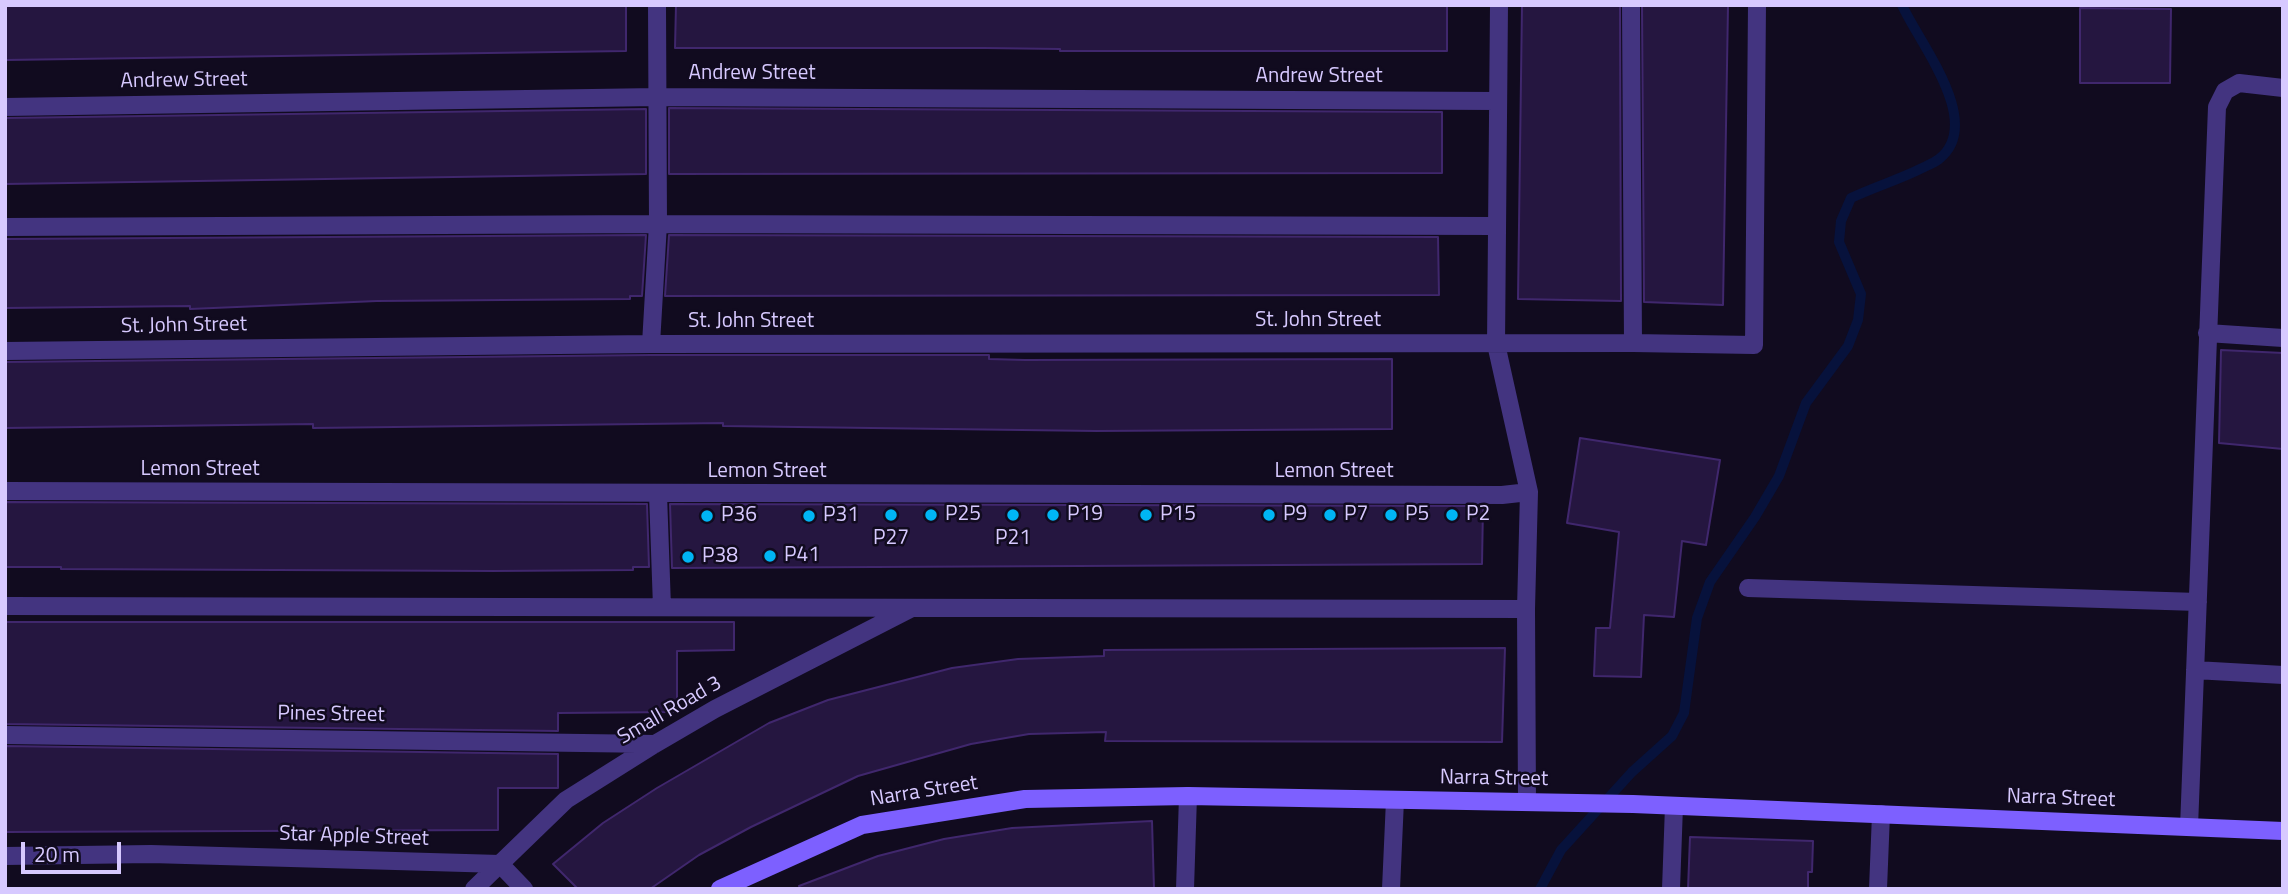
<!DOCTYPE html>
<html>
<head>
<meta charset="utf-8">
<style>
	body { margin:0 }
	#map { position:relative; width:2288px; height:894px; overflow:hidden; background:#110b1f; font-family:"Titillium Web",sans-serif }
	canvas { display:block }
	.frame { position:absolute; inset:0; border:7px solid #d7c9ff; pointer-events:none }
	.scale { position:absolute; left:21px; top:842px; width:100px; height:32px; box-sizing:border-box; border:4px solid #d7c9ff; border-top:0; padding-left:9px; font-size:21px; line-height:24px; white-space:nowrap; color:#d7c9ff; -webkit-text-stroke:5px #110b1f; paint-order:stroke }
</style>
</head>
<body>
<div id="map">
<canvas width="2288" height="894"></canvas>
<div class="frame"></div>
<div class="scale">20 m</div>
</div>
<script>
const context = document.querySelector('canvas').getContext('2d');
context.lineJoin = 'round';
function strokePath(path, color, width, dash) {
  context.strokeStyle = color;
  context.lineWidth = width;
  context.lineCap = dash ? 'butt' : 'round';
  context.setLineDash(dash || []);
  context.stroke(path);
}
function paint(path, color) {
  context.fillStyle = color;
  context.fill(path, 'evenodd');
}
function drawText(font, color, halo, rows, align = 'center') {
  context.font = font + ' "Titillium Web",sans-serif';
  context.lineWidth = 5;
  context.setLineDash([]);
  context.textBaseline = 'middle';
  context.strokeStyle = halo;
  context.fillStyle = color;
  for (const [text, x, y, turn = 0] of rows) {
    context.save();
    context.translate(x, y);
    context.rotate((+turn || 0) * Math.PI / 180);
    context.textAlign = isNaN(turn) ? turn : align;
    if (halo) context.strokeText(text, 0, 0);
    context.fillText(text, 0, 0);
    context.restore();
  }
}
const stream = new Path2D(`
	M1540,889L1561,850L1632,772L1672,736L1684,713L1697,618L1710,582L1755,517L1779,476L1806,403L1848,346L1858,320L1861,294L1839,242L1841,221L1851,198C1874,187 1898,180 1920,169C1926,166 1934,163 1939,159C1985,123 1919,43 1902,5`);
const building = new Path2D(`
	M5,5H626V51L5,60Z
	M676,5H1447V51H1060V49L986,48H675Z
	M1522,5H1620L1621,301L1518,299Z
	M1642,5L1728,6L1723,305L1644,302Z
	M2080,8L2171,9L2170,83H2080Z
	M669,108L1442,112V173L669,174Z
	M646,109V174L5,184V118Z
	M646,235L642,296H630V299L377,301L190,309V306L5,308V239Z
	M669,235L1438,237L1439,295L665,296Z
	M2221,350L2283,353V449L2219,443Z
	M651,355H989V359L1025,360L1392,359V429L1096,431L723,426V423L313,428V424L5,428V362Z
	M1580,438L1720,460L1706,545L1682,541L1674,617L1644,615L1641,677L1594,676L1596,628H1610L1619,532L1567,523Z
	M5,502L647,504L649,567H633V570L493,571L61,569V567H5Z
	M670,504L1483,506L1482,564L672,568Z
	M5,622H734V650L677,651V712L558,713V731L5,724Z
	M1505,648L1502,742L1105,741L1106,732L1029,734L971,744L858,776L751,827L699,855L650,889H578L553,864L603,823L657,788L769,723L828,700L952,668L1018,659L1104,656V650Z
	M5,746L558,754V788H498V830L5,832Z
	M1152,821L1154,889H800L799,886L878,856L944,839L1012,828Z
	M1690,837L1813,841L1812,872H1808V889H1688Z`);
const lane = new Path2D(`
	M1391,889L1395,800`);
const street = new Path2D(`
	M1499,5L1496,344L1529,492L1526,609L1527,802
	M1631,5L1633,343
	M5,107L657,97L1498,101
	M5,227L658,224L1497,226
	M2207,333L2283,338
	M651,344L658,224L657,5
	M5,351L651,344L1633,343L1754,345L1757,5
	M5,491L1502,495L1529,492
	M658,494L662,607
	M1748,588L2198,602
	M5,606L1526,609
	M2195,670L2283,675
	M5,735L655,744
	M2189,827L2217,107L2225,91L2239,83L2283,88
	M5,856L151,854L500,864L524,889
	M474,889L566,800L655,744L715,709L910,609
	M1185,889L1188,796
	M1671,889L1674,806
	M1878,889L1881,814`);
const secondary = new Path2D(`
	M720,889L862,825L1025,799L1188,796L1633,804L2283,831`);
const markers = [
	[891,515,7,"#00b5f4"],
	[931,515,7,"#00b5f4"],
	[1013,515,7,"#00b5f4"],
	[1053,515,7,"#00b5f4"],
	[1146,515,7,"#00b5f4"],
	[1269,515,7,"#00b5f4"],
	[1330,515,7,"#00b5f4"],
	[1391,515,7,"#00b5f4"],
	[1452,515,7,"#00b5f4"],
	[707,516,7,"#00b5f4"],
	[809,516,7,"#00b5f4"],
	[770,556,7,"#00b5f4"],
	[688,557,7,"#00b5f4"]
];
const streetNames = [
	["Andrew Street",752,74],
	["Andrew Street",1319,77],
	["Andrew Street",184,81,-1],
	["St. John Street",1318,321],
	["St. John Street",751,322],
	["St. John Street",184,326,-1],
	["Lemon Street",200,470],
	["Lemon Street",767,472],
	["Lemon Street",1334,472],
	["Small Road 3",670,711,-30],
	["Pines Street",331,715,1],
	["Narra Street",1494,779,1],
	["Narra Street",924,792,-9],
	["Narra Street",2061,799,2],
	["Star Apple Street",354,837,2]
];
const poiNames = [
	["P25",945,515],
	["P19",1067,515],
	["P15",1160,515],
	["P9",1283,515],
	["P7",1344,515],
	["P5",1405,515],
	["P2",1466,515],
	["P36",721,516],
	["P31",823,516],
	["P27",891,539,"center"],
	["P21",1013,539,"center"],
	["P41",784,556],
	["P38",702,557]
];
strokePath(stream, '#07123c', 10);
paint(building, '#251640');
strokePath(building, '#40276d', 2);
strokePath(lane, '#433480', 18);
strokePath(street, '#433480', 18);
strokePath(secondary, '#7d60ff', 18);
for (const [x, y, r, color] of markers) {
  const dot = new Path2D();
  dot.arc(x, y, r, 0, 2 * Math.PI);
  context.fillStyle = color;
  context.fill(dot);
  strokePath(dot, '#110b1f', 2.5);
}
drawText('21px', '#d7c9ff', '#110b1f', streetNames);
drawText('21px', '#d7c9ff', '#110b1f', poiNames, 'left');
</script>
</body>
</html>
